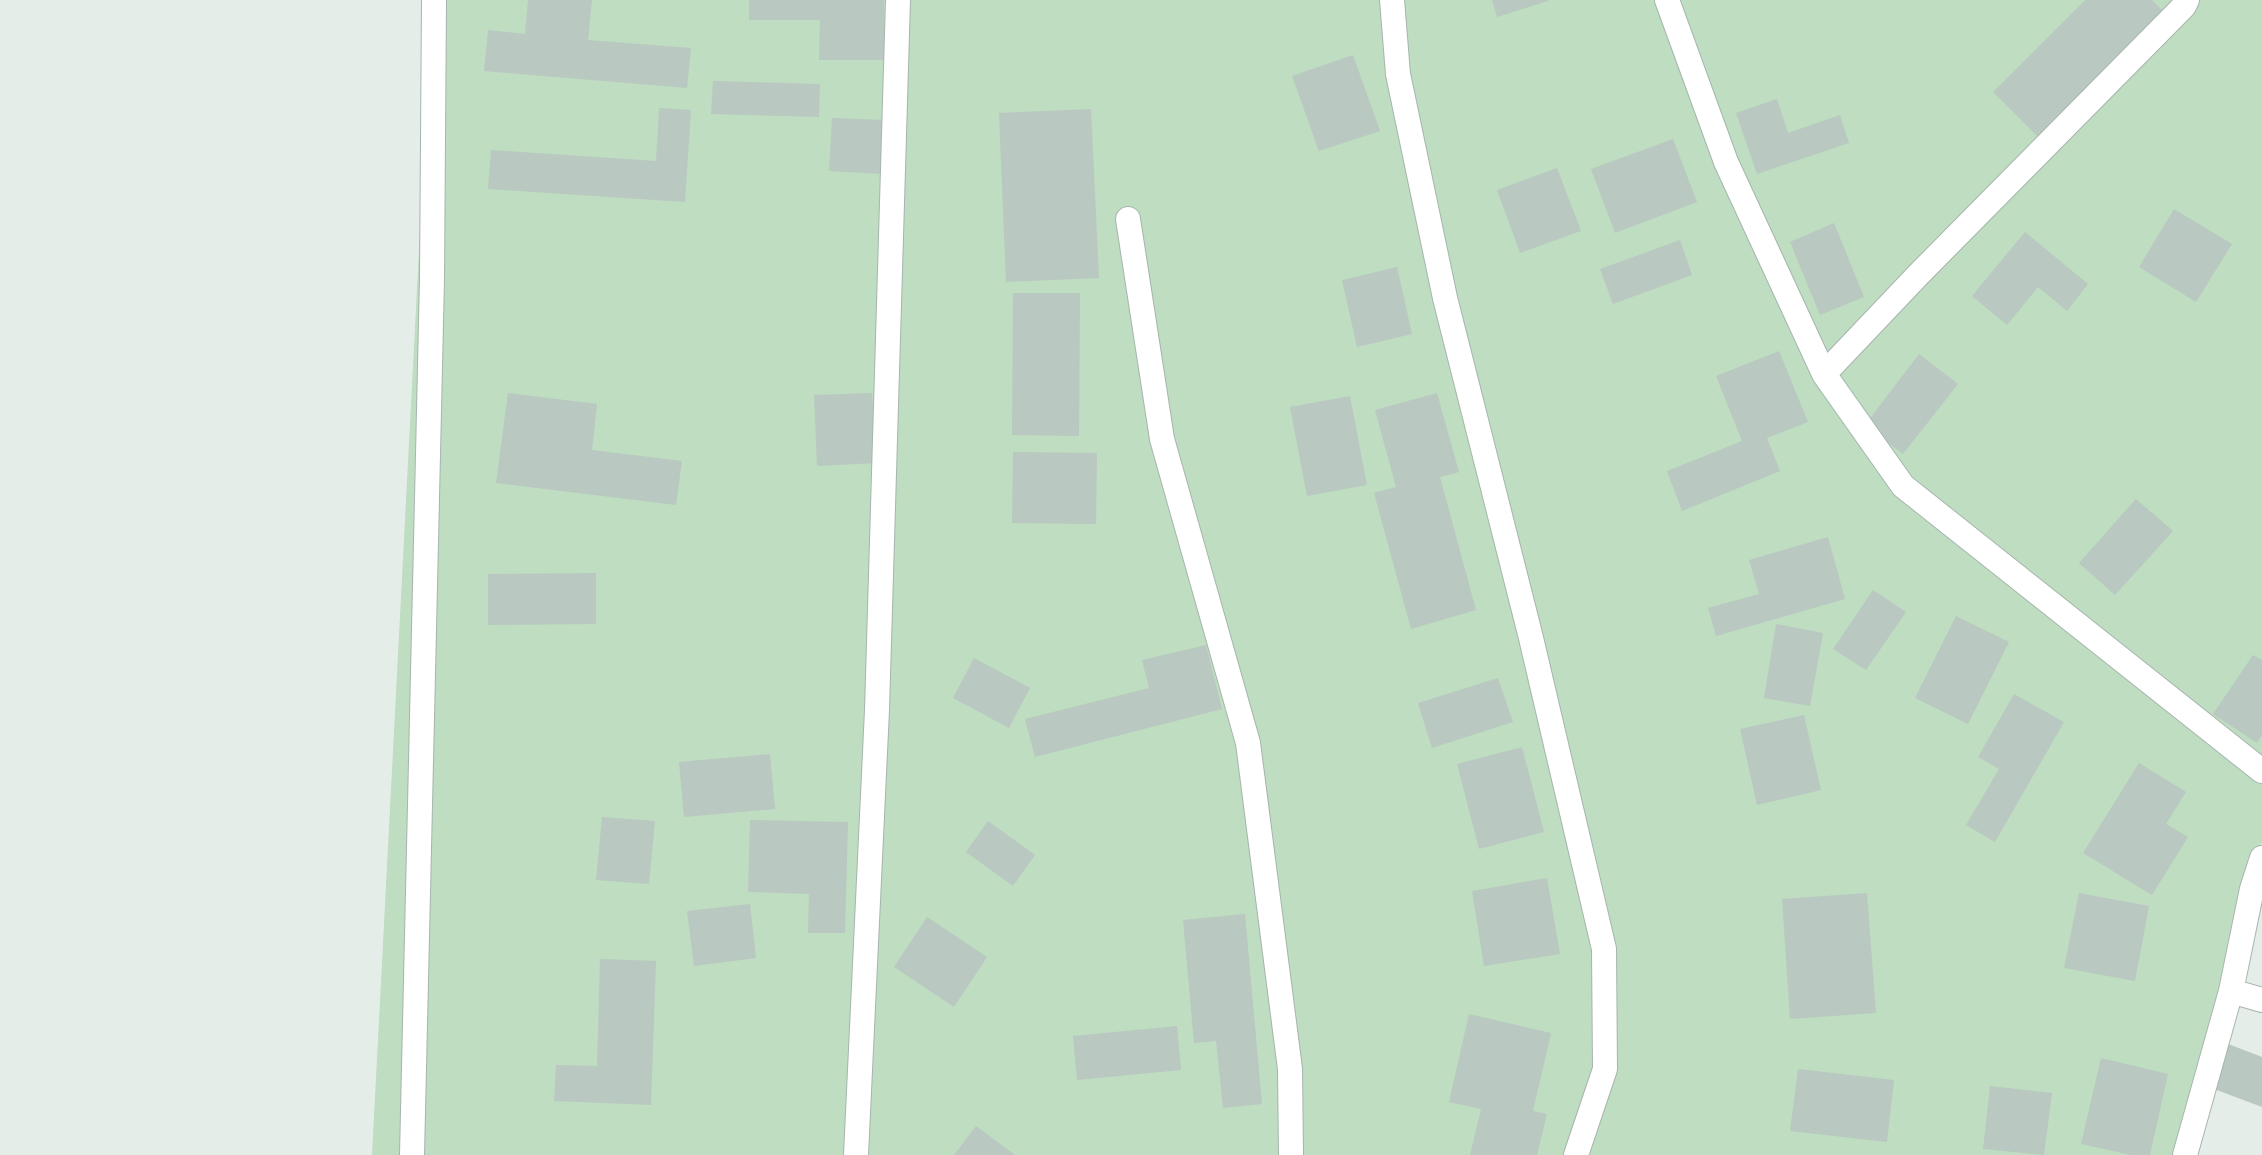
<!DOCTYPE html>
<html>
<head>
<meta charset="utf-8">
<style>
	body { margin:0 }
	canvas { display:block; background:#e4ede7 }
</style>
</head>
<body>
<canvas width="2262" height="1155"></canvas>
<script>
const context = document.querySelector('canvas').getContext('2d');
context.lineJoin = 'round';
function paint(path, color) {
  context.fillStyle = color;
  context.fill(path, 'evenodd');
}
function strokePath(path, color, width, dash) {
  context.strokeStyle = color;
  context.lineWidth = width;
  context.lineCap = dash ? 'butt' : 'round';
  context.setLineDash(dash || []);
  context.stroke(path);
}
const green = new Path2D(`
	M432,0H2262V842L2253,859L2176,1155H372Z`);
const building = new Path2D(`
	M528,0H592L588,40L691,48L687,88L484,71L488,30L525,34Z
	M749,0H884V60H819L820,20H749Z
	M1492,0H1548V1L1497,17Z
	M2085,0H2152L2166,14L2041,140L1993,92Z
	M1353,55L1380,131L1319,151L1292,76Z
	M713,81L820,84L819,117L711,114Z
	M1777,99L1788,133L1840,115L1849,143L1757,174L1736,113Z
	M659,108L691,110L685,202L488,189L491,150L656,161Z
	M1091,109L1099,278L1006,282L999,113Z
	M832,118L885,120L883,174L829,171Z
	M1673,139L1697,202L1615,233L1591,169Z
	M1557,168L1581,231L1520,253L1497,190Z
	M2174,209L2232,244L2196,302L2139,267Z
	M1834,223L1864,297L1820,315L1790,242Z
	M2025,232L2088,284L2067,311L2038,287L2007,325L1972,296Z
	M1680,240L1692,275L1613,304L1600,269Z
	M1397,267L1412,334L1357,347L1342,280Z
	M1013,293H1080L1079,436L1012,435Z
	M1779,351L1808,422L1767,438L1780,471L1682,511L1667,471L1742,441L1716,376Z
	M1919,354L1958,384L1903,454L1865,425Z
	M508,393L597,404L592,450L682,461L676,505L496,483Z
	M872,393L876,463L817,466L814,395Z
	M1437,393L1459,472L1440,477L1476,610L1411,629L1374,493L1396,487L1375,410Z
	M1350,396L1367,485L1307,496L1290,407Z
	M1013,452L1097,453L1096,524L1012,523Z
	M2136,499L2173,531L2115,595L2079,563Z
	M1828,537L1845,599L1716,636L1708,608L1759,594L1749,560Z
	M596,573V624L488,625V574Z
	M1873,590L1906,612L1866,670L1833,649Z
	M1956,616L2009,642L1968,724L1915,698Z
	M1776,624L1823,633L1810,706L1764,698Z
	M1206,645L1222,709L1035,757L1025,719L1149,688L1142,660Z
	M2253,655L2262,660V735L2257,743L2213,714Z
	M974,658L1030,688L1009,728L953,698Z
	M1498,678L1513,722L1432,748L1418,703Z
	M2014,694L2064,722L1995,842L1966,825L1999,769L1978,757Z
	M1804,715L1821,790L1757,805L1740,729Z
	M1522,747L1544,832L1479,849L1457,764Z
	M770,754L775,809L684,817L679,762Z
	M2139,763L2186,792L2166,824L2188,837L2152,895L2083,853Z
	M602,817L655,821L649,884L596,880Z
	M750,820L848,822L845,933H808L809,894L748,892Z
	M988,821L1035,855L1013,886L966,852Z
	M1547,878L1560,954L1484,966L1472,891Z
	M1867,893L1876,1013L1790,1019L1782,899Z
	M2079,893L2149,906L2135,981L2064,968Z
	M750,904L756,958L694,966L687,911Z
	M1245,914L1262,1104L1223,1108L1216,1041L1194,1043L1183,920Z
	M927,917L987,957L954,1007L894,967Z
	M600,959L656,961L651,1105L554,1101L556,1065L597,1066Z
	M1469,1014L1551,1033L1533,1111L1547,1114L1537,1155H1470L1481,1109L1449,1102Z
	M1177,1026L1181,1070L1077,1080L1073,1036Z
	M2223,1042L2262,1057V1107L2206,1086Z
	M2101,1058L2168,1074L2150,1155H2131L2081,1144Z
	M1798,1069L1894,1080L1887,1142L1790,1131Z
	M1990,1086L2052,1093L2044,1155L1983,1149Z
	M976,1126L1015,1155H954Z`);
const minor = new Path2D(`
	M1392,0L1398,74L1445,298L1531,638L1604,949L1605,1069L1576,1155
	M1667,0L1726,162L1824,374L1903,486L2262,771
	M1128,219L1162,439L1248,743L1290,1069L1291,1155
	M1824,374L1918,275L2184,6L2187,0
	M2231,991L2262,1000
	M412,1155L432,279L434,0
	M856,1155L877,710L898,0
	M2185,1155L2231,991L2252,889L2262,858`);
paint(green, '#beddc1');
paint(building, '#b9c8c0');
strokePath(minor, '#a7b5ad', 26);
strokePath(minor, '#fff', 24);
</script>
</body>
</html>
